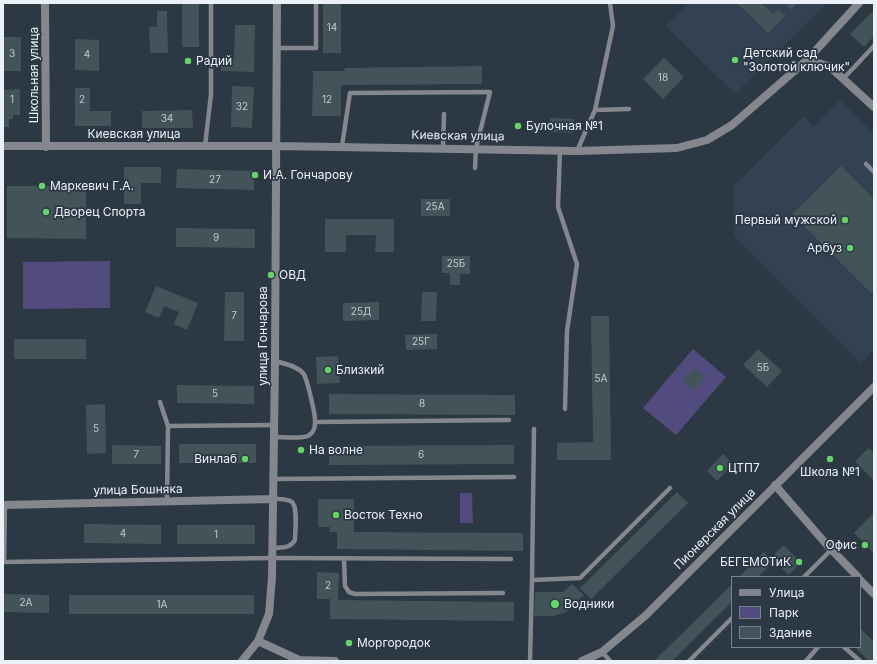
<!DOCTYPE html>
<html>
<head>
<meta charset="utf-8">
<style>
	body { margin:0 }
	#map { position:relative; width:877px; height:664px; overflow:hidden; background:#2c3843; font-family:Inter,sans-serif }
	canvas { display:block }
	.frame { position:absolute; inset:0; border:4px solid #eaf1f8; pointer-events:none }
	.legend { position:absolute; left:731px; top:576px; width:130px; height:72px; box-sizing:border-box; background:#2c3843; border:1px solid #78828b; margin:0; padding:5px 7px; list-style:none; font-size:12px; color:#eaf1f8 }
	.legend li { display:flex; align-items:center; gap:8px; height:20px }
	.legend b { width:20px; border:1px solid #78828b }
</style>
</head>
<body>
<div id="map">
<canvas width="877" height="664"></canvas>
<div class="frame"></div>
<ul class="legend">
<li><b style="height:5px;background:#84878e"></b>Улица</li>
<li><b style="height:11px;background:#524b7e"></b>Парк</li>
<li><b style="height:11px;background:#42535a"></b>Здание</li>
</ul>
</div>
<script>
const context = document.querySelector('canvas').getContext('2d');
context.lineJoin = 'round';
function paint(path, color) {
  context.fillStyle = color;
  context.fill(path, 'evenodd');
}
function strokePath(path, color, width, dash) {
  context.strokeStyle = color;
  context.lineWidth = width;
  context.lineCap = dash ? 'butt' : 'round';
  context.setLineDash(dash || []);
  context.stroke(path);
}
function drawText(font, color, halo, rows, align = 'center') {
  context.font = font + ' Inter,sans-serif';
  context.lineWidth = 3.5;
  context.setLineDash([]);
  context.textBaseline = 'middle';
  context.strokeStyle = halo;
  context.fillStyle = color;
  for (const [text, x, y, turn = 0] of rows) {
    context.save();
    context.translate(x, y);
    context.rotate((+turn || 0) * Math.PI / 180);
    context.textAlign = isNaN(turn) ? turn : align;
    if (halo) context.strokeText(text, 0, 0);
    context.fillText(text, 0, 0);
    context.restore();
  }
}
const built = new Path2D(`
	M689,3H827L735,94L666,26Z
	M840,100L874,134V349L861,363L734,236L733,186L804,116L813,127Z`);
const green = new Path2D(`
	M110,261V308L23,309V262Z
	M693,349L726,377L676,435L643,408Z
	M460,493H472L473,523H460Z`);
const building = new Path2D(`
	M182,3H199V47H182Z
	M323,3H341V53H323Z
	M737,3H761L773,14L778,9L785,16L768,33Z
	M785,3H798L791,10Z
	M874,10V36L864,47L850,34Z
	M157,11H167L168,53H150L149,27H157Z
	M235,25H255L254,72L221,71V58L234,59Z
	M3,37H21V71H3Z
	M75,39L99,40V71L75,70Z
	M664,58L684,77L663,99L643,79Z
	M482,66V84L341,85V116H312L313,71H344L345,68Z
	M232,86L254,87L252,128L231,127Z
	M75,88H90V111H111V126H75Z
	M20,89V115H13V119H9V127H3L4,90Z
	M192,110L193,128H142V111Z
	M550,118L574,119L573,133L550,132Z
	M841,166L874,199V289L871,293L792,214Z
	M124,167H161V183H141V204H124Z
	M177,169L254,171V190L176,188Z
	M7,186H86V239L7,238Z
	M421,199H450V216H421Z
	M325,219H394V252H375L376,235H346V252H325Z
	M176,228L255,229V248L176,247Z
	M442,256H470V274H460V285H450V273H442Z
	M156,286L198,303L187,330L174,324L179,312L164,306L159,318L145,312Z
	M225,292H244V341H224Z
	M422,292H437L436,321H421Z
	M379,302V320L343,321V303Z
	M591,316H609L611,460H557V443L593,442Z
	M437,334V349L406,350L405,335Z
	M14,339H86V359H14Z
	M758,349L782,371L767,387L743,365Z
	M338,356L340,383L317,384L316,357Z
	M694,368L705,377L694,390L683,381Z
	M177,385L254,386V404L177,403Z
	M329,394L515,395V415L329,414Z
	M105,404L106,453L87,454L86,405Z
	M179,444H256V463H179Z
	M112,445L161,446V464H112Z
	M514,445V464L329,465V446Z
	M869,448L874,453V481L855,461Z
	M723,454L733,464L717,481L707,471Z
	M677,492L688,503L591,599L580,588Z
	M318,499H354V532L523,533V551L337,549V532H330V527H318Z
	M873,514L874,516V554L854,533Z
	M84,524L161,525V544L84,543Z
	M177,525H255V544H177Z
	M783,545L801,562L789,575L771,558Z
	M764,552L773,562L758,577H739Z
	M317,572L339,573L338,600L514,602V621L330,619V599H317Z
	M572,584L584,595L566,612L553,616H534L535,592H563Z
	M732,584V602L672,661H654Z
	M3,594L49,595V613L3,612Z
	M69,595H254V614H69Z
	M860,628L874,642V661H869L855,647H860Z`);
const service = new Path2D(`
	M277,48H316V3
	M843,79L874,46
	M595,110L629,109
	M205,146L211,94V3
	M342,146L350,93L490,92L476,148L475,168
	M443,148L444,114
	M560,150L558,207L577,264L567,331L565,409
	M577,151L595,110L613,26L610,3
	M866,164L874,172
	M160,402L168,426L167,501
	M316,422L509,420
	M168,426L274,425
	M274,437C283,437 301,439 308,436C313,433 315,428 315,423C316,416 307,378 303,373C296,365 284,364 275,361
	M273,479L514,477
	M273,548C281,547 290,549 295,540C295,532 298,507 292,502C287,498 279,499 273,499
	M344,558L345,586L349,592L355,594L503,593
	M3,562L272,558L511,559
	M4,562L5,505
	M804,577L831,550
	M532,580L534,429
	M844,647L860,661
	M602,652L610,661
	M530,661L532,580L580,578L670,488
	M689,661L732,618
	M806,661L818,647`);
const minor = new Path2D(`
	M45,3L46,147
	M807,60L829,66L874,107
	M3,146H276L577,151L677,148L707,140L732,125L807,60L859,3
	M775,485L827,545L858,577
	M3,505L273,499
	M860,580L874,594
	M258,641L299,660L335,661
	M242,661L258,641L269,614L272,577L275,361L277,3
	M582,661L602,652L645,616L874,387`);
const markers = [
	[735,60,4,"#64d467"],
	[188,61,4,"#64d467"],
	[518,126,4,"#64d467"],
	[255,175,4,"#64d467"],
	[42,186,4,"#64d467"],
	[46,212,4,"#64d467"],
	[845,220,4,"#64d467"],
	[850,248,4,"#64d467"],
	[271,275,4,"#64d467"],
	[328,370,4,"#64d467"],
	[301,450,4,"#64d467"],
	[245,459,4,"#64d467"],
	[830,459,4,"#64d467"],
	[720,468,4,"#64d467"],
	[336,515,4,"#64d467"],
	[865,545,4,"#64d467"],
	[799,562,4,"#64d467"],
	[555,604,5,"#64d467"],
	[349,643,4,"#64d467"]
];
const numberNames = [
	["14",332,28],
	["3",12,54],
	["4",87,55],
	["18",663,78],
	["1",12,100],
	["2",82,100],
	["12",327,100],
	["32",242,107],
	["34",167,119],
	["27",215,180],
	["25А",435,207],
	["9",216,238],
	["25Б",456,264],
	["25Д",361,312],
	["7",234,316],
	["25Г",421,342],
	["5Б",763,368],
	["5А",601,379],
	["5",215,394],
	["8",422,404],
	["5",96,429],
	["7",136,455],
	["6",421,455],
	["4",123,534],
	["1",216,535],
	["2",328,586],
	["2А",26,603],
	["1А",162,605]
];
const poiNames = [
	["Детский сад",743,53],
	["\"Золотой ключик\"",743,67],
	["Радий",196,61],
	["Булочная №1",526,126],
	["И.А. Гончарову",263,175],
	["Маркевич Г.А.",50,186],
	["Дворец Спорта",54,212],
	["Первый мужской",837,220,"right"],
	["Арбуз",842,248,"right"],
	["ОВД",279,275],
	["Близкий",336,370],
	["На волне",309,450],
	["Винлаб",237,459,"right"],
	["ЦТП7",728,468],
	["Школа №1",830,472,"center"],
	["Восток Техно",344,515],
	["Офис",857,545,"right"],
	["БЕГЕМОТиК",791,562,"right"],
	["Водники",564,604],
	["Моргородок",357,643]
];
const streetNames = [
	["Школьная улица",34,75,-90],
	["Киевская улица",134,134],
	["Киевская улица",458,136,1],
	["улица Гончарова",263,336,-90],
	["улица Бошняка",138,490,-1],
	["Пионерская улица",715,529,-45]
];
paint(built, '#324252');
paint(green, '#524b7e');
paint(building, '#42535a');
strokePath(service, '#84878e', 4.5);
strokePath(minor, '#84878e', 8);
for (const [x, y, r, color] of markers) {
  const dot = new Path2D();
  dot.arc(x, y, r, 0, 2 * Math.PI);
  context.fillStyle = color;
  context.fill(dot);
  strokePath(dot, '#2c3843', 1.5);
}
drawText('10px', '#c0cad0', null, numberNames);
drawText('12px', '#eaf1f8', '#2c3843', poiNames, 'left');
drawText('12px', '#eaf1f8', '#2c3843', streetNames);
</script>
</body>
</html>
